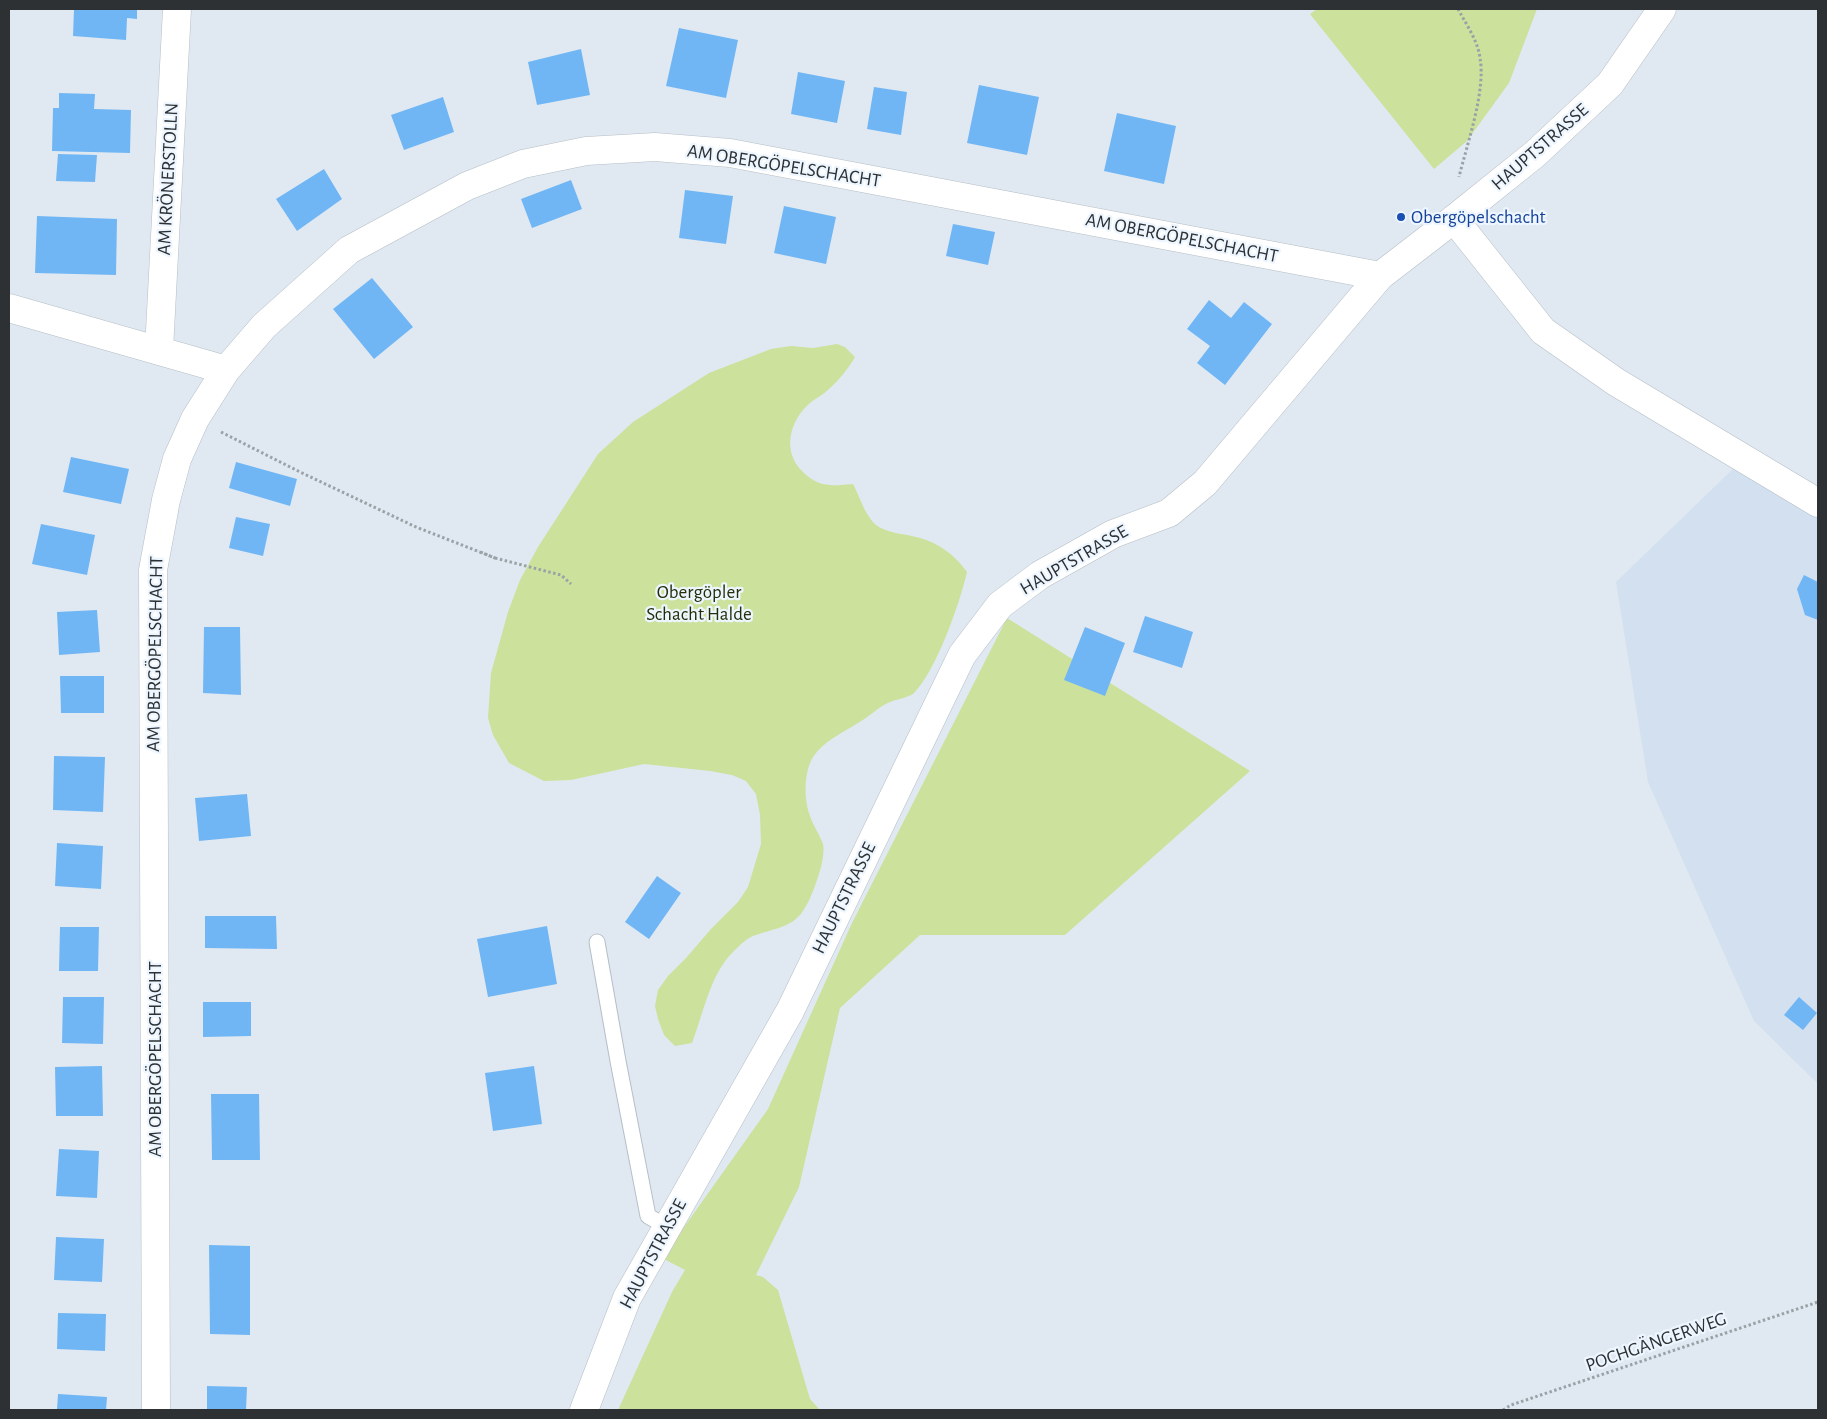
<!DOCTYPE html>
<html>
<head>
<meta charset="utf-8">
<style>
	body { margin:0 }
	#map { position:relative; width:1827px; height:1419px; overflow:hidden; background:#e0e9f1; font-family:"Alegreya Sans",sans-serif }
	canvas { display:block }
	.frame { position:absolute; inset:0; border:10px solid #2d3134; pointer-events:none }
</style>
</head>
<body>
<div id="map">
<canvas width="1827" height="1419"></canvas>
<div class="frame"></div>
</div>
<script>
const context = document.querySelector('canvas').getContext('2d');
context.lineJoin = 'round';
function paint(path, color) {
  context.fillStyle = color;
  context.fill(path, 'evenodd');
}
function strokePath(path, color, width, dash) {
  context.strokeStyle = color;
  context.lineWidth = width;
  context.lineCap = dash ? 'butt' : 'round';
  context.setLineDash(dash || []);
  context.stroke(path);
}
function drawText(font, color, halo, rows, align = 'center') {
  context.font = font + ' "Alegreya Sans",sans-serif';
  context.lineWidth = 4.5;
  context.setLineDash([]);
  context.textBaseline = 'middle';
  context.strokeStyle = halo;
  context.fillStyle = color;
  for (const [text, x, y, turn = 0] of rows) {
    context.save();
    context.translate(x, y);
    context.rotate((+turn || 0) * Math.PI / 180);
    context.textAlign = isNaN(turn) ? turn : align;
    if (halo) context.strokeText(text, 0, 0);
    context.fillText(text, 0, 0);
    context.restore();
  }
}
const built = new Path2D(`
	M1736,466L1818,516V1084L1754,1021L1648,782L1616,582Z`);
const green = new Path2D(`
	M1317,9H1537L1509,83L1467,141L1434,169L1310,14Z
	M837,344L845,347L855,357C848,369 839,380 829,389C823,395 816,398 810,403C790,420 782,450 801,470C818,488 831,486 853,484C860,497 866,519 879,527C891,534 907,534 920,538C939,543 956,556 967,572C960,603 936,671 914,693C908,698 897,699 890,702C878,707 869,717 858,723C842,733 824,741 813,757C804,772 804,797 809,813C812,824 819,833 823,844C825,852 821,869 818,877C814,889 807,909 797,918C786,928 769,930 756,935C748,937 740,945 734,951C710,974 704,1012 692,1043L675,1046L664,1035L658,1019L655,1006L658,990L668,976L686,958L711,929L738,902L748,887L761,844L760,815L756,794L746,781L732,775L710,771L644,764L571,780L544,781L509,763L493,735L488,718L491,673L508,612L520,580L538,547L598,454L633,422L709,373L771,349L791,346L813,348Z
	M1007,618L1250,771L1065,935H920L840,1008L799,1187L756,1275L763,1277L778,1290L810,1399L820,1410H618L672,1292L685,1270L662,1258L768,1109L852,923Z`);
const building = new Path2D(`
	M74,9H137V19L127,18L126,40L73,36Z
	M679,28L738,40L726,98L666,86Z
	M581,49L590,95L537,105L528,62Z
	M798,72L845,81L837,123L791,114Z
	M979,85L1039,97L1027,155L967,143Z
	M874,87L907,92L901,135L867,129Z
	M59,93L95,94L94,109L131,110L130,153L52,151L53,108H59Z
	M443,97L454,132L404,150L391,115Z
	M1117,113L1176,126L1164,184L1104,171Z
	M58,154L97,155L95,182L56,181Z
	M324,169L342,199L297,231L276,199Z
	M571,180L582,209L532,228L521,199Z
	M685,190L733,196L726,244L679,238Z
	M784,206L836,217L826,264L774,253Z
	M37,216L117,219L116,275L35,273Z
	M953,224L995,232L988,265L946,256Z
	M372,278L413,327L374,359L333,309Z
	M1209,300L1231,318L1244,302L1272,324L1225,385L1197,363L1210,346L1187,329Z
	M71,457L129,469L121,504L63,492Z
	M236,462L297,479L290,506L229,488Z
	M236,517L270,524L263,556L229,548Z
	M41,524L95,535L87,575L32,564Z
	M1804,575L1818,582V620L1805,615L1797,589Z
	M97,610L100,652L59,655L57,612Z
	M1145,616L1193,632L1182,668L1133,652Z
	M204,627H240L241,695L203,693Z
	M1085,627L1125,643L1105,696L1064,680Z
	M60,676H104V713H61Z
	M54,756L105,757L103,812L53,810Z
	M247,794L251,836L199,841L195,798Z
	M57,843L103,846L101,889L55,886Z
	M657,876L681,893L649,939L625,922Z
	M205,916H276L277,949L205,948Z
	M547,926L557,984L488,997L477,939Z
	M60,927H99L98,971H59Z
	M63,997H104L103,1044L62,1043Z
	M1799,997L1817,1013L1803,1030L1784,1015Z
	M203,1002H251V1036L203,1037Z
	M102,1066L103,1116H56L55,1067Z
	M534,1066L542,1124L493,1131L485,1073Z
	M211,1094H259L260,1160H212Z
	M59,1149L99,1151L97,1198L56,1196Z
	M56,1237L104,1239L102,1282L54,1280Z
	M209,1245L250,1246V1335L210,1334Z
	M58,1313L106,1314L105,1351L57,1349Z
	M207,1386L247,1387L246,1410H207Z
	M58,1394L107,1397L106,1410H57Z`);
const path = new Path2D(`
	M1458,9C1466,24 1478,41 1480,58C1486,91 1467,144 1459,177
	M221,432L300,472L416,527L495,558L478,551
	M495,558L561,575L571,584
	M1503,1410L1511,1405L1818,1302`);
const lane = new Path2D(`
	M597,942L618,1061L648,1216L667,1227`);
const street = new Path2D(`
	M1454,219L1543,331L1616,382L1818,503
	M9,308L226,370
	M159,350L177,9
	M156,1410L153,570L166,500L177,459L195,419L226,370L264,326L349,250L467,186L523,164L586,151L655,147L730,153L1380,276`);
const secondary = new Path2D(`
	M584,1410L627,1298L790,1011L962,655L1000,605L1040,575L1113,534L1169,513L1205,483L1380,276L1454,219L1535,154L1610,84L1662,9`);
const markers = [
	[1401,217,5,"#1a4fb4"]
];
const streetNames = [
	["HAUPTSTRASSE",1540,147,-41],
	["AM OBERGÖPELSCHACHT",784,166,9],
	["AM KRÖNERSTOLLN",168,179,-87],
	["AM OBERGÖPELSCHACHT",1182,238,11],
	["HAUPTSTRASSE",1074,560,-30],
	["AM OBERGÖPELSCHACHT",155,654,-89],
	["HAUPTSTRASSE",844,898,-64],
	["AM OBERGÖPELSCHACHT",155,1059,-90],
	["HAUPTSTRASSE",653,1254,-62],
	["POCHGÄNGERWEG",1656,1342,-19]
];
const transitNames = [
	["Obergöpelschacht",1411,217]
];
const parkNames = [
	["Obergöpler",699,592],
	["Schacht Halde",699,614]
];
paint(built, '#d2e0ef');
paint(green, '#cce19c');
paint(building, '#70b6f5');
strokePath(lane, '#b5bec6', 17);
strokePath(street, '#b5bec6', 29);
strokePath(secondary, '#b5bec6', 29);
strokePath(path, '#9aa1a7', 3, [2.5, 2.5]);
strokePath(lane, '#fff', 15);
strokePath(street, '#fff', 28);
strokePath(secondary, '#fff', 28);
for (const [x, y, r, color] of markers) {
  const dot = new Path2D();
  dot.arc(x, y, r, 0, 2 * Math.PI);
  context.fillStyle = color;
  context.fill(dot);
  strokePath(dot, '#edf6ff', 2);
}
drawText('19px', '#2d3134', '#edf6ff', streetNames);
drawText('19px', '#164399', '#edf6ff', transitNames, 'left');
drawText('19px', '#252e09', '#edf6ff', parkNames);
</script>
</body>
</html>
